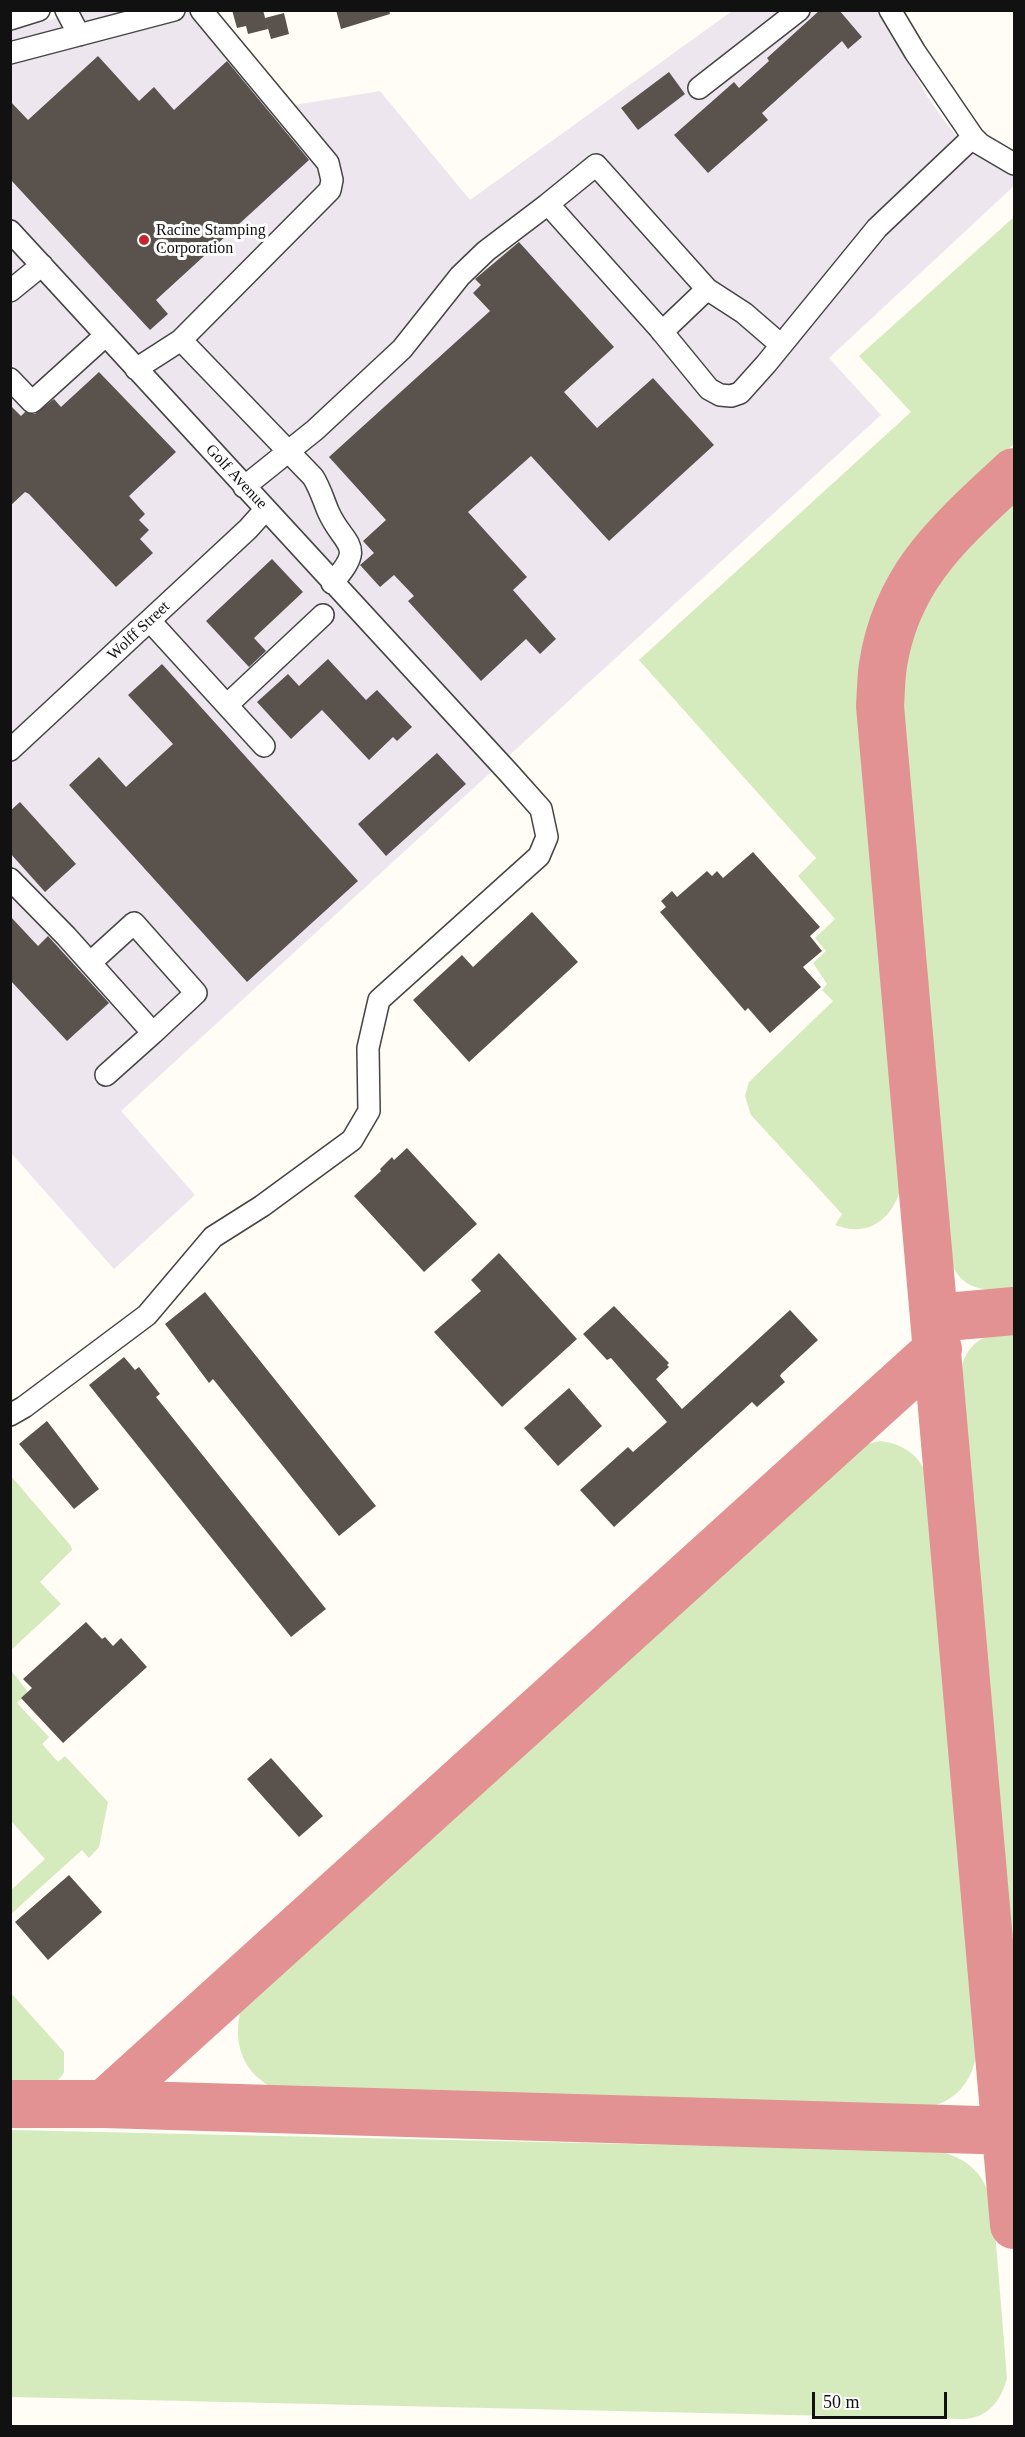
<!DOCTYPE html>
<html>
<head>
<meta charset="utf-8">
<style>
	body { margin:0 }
	#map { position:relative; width:1025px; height:2437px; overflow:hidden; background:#fffdf5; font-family:"Times New Roman",serif }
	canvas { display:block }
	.frame { position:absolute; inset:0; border:12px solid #111; pointer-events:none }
	.scale { position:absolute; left:812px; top:2392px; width:135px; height:27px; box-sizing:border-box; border:3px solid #111; border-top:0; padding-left:8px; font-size:18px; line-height:21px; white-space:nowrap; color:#111; -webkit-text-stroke:4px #fff; paint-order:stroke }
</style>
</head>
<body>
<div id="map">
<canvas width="1025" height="2437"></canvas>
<div class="frame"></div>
<div class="scale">50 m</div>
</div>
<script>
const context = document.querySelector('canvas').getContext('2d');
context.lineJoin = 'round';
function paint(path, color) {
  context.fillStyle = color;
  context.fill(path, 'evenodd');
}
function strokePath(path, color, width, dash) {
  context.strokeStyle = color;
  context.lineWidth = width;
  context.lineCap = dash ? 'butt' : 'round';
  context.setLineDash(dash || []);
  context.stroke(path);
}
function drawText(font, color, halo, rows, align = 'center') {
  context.font = font + ' "Times New Roman",serif';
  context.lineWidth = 6;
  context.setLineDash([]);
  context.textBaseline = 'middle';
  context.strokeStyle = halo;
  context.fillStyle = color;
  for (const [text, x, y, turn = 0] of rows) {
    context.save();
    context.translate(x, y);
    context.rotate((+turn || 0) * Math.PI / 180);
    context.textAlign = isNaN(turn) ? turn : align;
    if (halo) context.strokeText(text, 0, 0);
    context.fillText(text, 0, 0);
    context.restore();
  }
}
const industrial = new Path2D(`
	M81,11H210L288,106L380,91L470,200L732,11H882L927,96L944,120L955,134L998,168L1014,177V186L829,358L881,415L121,1111L195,1195L114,1269L11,1153L10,31Z`);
const green = new Path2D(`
	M1014,217V444C951,501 884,557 865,644C861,664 860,684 859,704L902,1183C895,1216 871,1239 835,1225L842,1214L751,1115L745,1096L749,1082L833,1001L822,990L827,984L813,963L826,951L815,938L835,919L798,876L816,858L639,660L911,412L859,356Z
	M1014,499V1290C982,1292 955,1289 949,1252L901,699C909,600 946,563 1014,499Z
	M1014,1331V1988L960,1374C966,1341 984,1334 1014,1331Z
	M880,1441C906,1444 923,1458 929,1483L978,2041C975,2087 950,2110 904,2110L299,2095C244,2088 224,2040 248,1992L848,1455L867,1444Z
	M11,1476L71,1546L72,1550L40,1582L61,1604L11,1650Z
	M10,1669L28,1692L17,1703L49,1737L42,1744L58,1762L65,1756L108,1802L99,1847L89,1858L82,1850L11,1914V1890L45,1859L11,1821Z
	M10,1992L64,2052V2072C53,2093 30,2087 11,2087Z
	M11,2130L939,2151C971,2160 985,2175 993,2207L1007,2378C1001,2401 988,2418 963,2419L11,2397Z`);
const taxiway = new Path2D(`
	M1014,472C952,530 897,575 883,665C881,678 881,692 880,706L1014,2225
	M935,1318L1014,1311
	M10,2104H104L1014,2131
	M104,2104L938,1349`);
const building = new Path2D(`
	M232,10H263L268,29L248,34L246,26L237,28Z
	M336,10H389L390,14L341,29Z
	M820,10H839L862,37L848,49L842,41L762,113L768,120L708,173L674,135L734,82L739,88L769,61L767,58Z
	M284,13L289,34L271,39L265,18Z
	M98,56L139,101L154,87L174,110L227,61L309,160L156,300L168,314L150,330L10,179V101L28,120Z
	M669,72L685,94L638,130L621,108Z
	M519,242L614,347L564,392L597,428L653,378L714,445L609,541L531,456L468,512L527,577L513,590L556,639L540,654L526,639L481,681L408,601L414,596L394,575L380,587L360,565L374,553L363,541L386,520L329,457L490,311L473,293L481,285L475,279Z
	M99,372L176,452L129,496L145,514L139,520L149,530L140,539L153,553L116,587L29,494L25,492L10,506V405L21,416L25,412L35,414L54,399L61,407Z
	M272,559L303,592L254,638L266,651L249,667L206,621Z
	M328,659L366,700L377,690L412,727L397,741L393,737L369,760L322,710L291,739L257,702L288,674L299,686Z
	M162,664L358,881L247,982L69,785L99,757L126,787L173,744L128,695Z
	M437,753L466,784L386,856L358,824Z
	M20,802L76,864L45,892L10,853V811Z
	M753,852L820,927L810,936L822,951L803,967L821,987L770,1033L748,1008L745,1011L660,912L666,907L661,901L672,891L677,897L707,871L712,876L717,871L723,878Z
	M532,912L578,962L469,1062L413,1000L462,955L473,967Z
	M10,916L38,946L48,936L109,1003L67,1041L10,980Z
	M407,1148L477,1224L424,1272L354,1196L381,1171L380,1169L392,1157L394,1160Z
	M499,1253L577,1339L502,1407L434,1332L481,1291L471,1280Z
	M205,1292L376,1506L339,1536L213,1379L209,1383L165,1324Z
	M614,1306L669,1363L667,1365L669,1367L656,1379L682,1409L790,1310L818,1340L781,1374L780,1376L785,1382L757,1407L752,1402L614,1527L580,1490L628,1447L633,1452L667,1422L611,1358L607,1360L583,1334Z
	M124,1357L135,1370L139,1367L160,1394L156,1397L326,1609L291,1637L89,1385Z
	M569,1388L602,1426L558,1466L524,1428Z
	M47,1421L99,1489L74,1509L19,1444Z
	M86,1622L102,1639L105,1637L113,1646L121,1638L147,1667L63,1743L21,1698L32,1688L23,1679Z
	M271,1758L323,1816L299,1837L247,1779Z
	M69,1875L102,1912L48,1960L15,1922Z`);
const minor = new Path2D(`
	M66,10L79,35
	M890,10L915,52L973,137L980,144L1014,164
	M10,19L39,10
	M10,53L174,10
	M699,88L799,10
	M10,231L508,772L541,809L547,837L539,856L379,1000L368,1048L369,1111L352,1140L262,1206L213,1237L147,1315L24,1407L10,1415
	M10,291L42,265
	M662,332L707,289
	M181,340L313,477C320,488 323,499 328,511C343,546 368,544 332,583
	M781,345L744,313L707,289L596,165L548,204L659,328L709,389L720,395L731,396L740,393L766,364L877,228L973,137
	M136,369L181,340L330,190L332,180L328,163L201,10
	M10,379L32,402L106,335
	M244,487L315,430L402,349L460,276L486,251L548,204
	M150,621L264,746
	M227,705L323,615
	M10,750L248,529L265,510
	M10,879L66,936L153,1033L196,993L134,923L90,963
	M106,1075L153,1033`);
const markers = [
	[144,240,6,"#c4262e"]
];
const poiNames = [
	["Racine Stamping",156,231],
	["Corporation",156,249]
];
const streetNames = [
	["Golf Avenue",236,477,47],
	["Wolff Street",139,631,-43]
];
paint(industrial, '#eee6ef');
paint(green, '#d5ebbd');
strokePath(taxiway, '#e29292', 48);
paint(building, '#5a524d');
strokePath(minor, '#444', 24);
strokePath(minor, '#fff', 21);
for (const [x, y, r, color] of markers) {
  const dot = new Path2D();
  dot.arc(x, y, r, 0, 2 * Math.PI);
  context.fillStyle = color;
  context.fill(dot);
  strokePath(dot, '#fff', 2);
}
drawText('16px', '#111', '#fff', poiNames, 'left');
drawText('16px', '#111', '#fff', streetNames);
</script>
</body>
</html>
